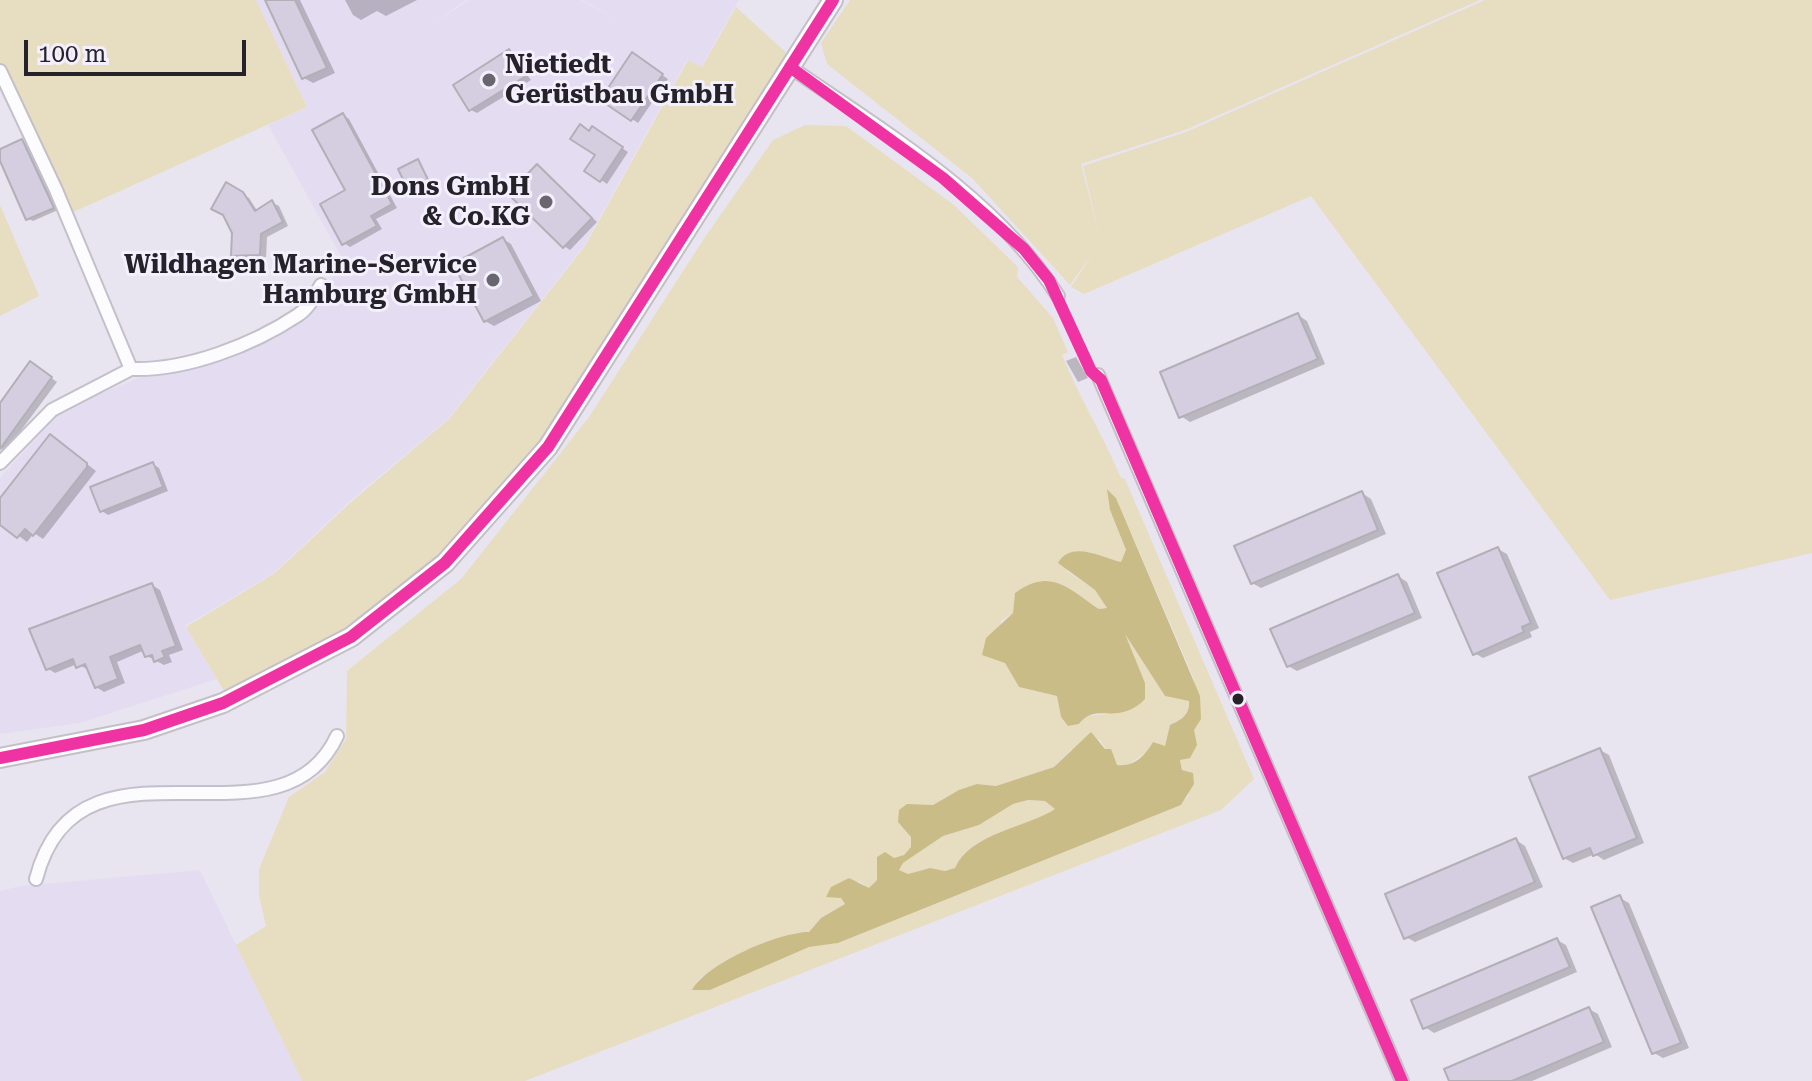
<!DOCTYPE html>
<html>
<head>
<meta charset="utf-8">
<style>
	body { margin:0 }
	#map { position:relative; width:1812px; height:1081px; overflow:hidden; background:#e9e5f0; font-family:"Roboto Serif",serif }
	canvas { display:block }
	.scale { position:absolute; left:24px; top:40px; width:222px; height:36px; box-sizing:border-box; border:4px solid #25222a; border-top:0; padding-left:10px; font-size:24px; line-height:28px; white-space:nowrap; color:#25222a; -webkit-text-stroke:6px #f3effc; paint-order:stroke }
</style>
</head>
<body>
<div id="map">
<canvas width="1812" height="1081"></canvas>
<div class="scale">100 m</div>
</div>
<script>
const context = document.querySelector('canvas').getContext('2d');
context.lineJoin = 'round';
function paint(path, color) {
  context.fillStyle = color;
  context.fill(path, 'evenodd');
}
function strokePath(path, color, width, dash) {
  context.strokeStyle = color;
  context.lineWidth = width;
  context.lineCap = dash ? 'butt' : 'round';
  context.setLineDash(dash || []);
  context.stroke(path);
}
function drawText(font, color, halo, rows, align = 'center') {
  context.font = font + ' "Roboto Serif",serif';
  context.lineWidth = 6;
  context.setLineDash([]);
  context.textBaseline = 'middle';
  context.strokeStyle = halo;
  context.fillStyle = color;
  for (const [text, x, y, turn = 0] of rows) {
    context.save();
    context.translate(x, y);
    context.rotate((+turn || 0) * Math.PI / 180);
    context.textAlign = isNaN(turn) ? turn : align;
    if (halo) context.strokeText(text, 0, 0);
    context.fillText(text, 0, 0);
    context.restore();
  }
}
const built = new Path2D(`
	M256,0H466L434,23L469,0H581L622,23L583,0H739L701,67L687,60L584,246L448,419L349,502L274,573L185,626L217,679L80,723L0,734V478L3,474L63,409L138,378L199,362L235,346L325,289L343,260L268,125L307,107Z
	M200,870L302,1081H0V891L20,886Z`);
const green = new Path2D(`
	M0,0H256L307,107L69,214L0,67Z
	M850,0H1480L1185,130L1081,164L1101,242L1083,166L1186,132L1485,0H1812V553L1610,600L1311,196L1084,294L1071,287L1094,251L1070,285L972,178L827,64L821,43Z
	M736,7L790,56L544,443L441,559L347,632L227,696L186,627L275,573L350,503L449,419L585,246L688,60L702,67Z
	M805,125L846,126L954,205L1018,267L1017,277L1053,318L1068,352L1062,355C1079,397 1103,435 1121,478L1125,479L1254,779L1221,810L525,1081H302L236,945L266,926L259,896V869L289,797L325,772L346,739L347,671L461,579L589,417L705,237L773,140ZM1108,490L1116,498L1194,679V730L1180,760L1189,795L1181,805L838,943L809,947L710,990L696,982C720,960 777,932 809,932L821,918L845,904L841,898L859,881L869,889L894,858L904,855L912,846L911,837L933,805L946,797L977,784L996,786L1054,767L1071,750L1099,739L1117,765L1127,766L1148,751L1165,746L1170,725C1182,719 1190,715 1189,701L1165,696L1123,631L1145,683L1106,714L1085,716L1079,724L1068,726L1061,717L1057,696L1019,687L1005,663L996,657L1001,621L1013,613L1015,593C1051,566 1070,590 1099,609L1107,608L1095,590L1067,571L1089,552L1121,562L1126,551L1110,510Z
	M0,205L39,296L0,316Z
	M1028,800L1045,801L1056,809C1026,828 970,833 955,868L946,871L930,868L908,874L899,870L903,863L943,836L979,825L1013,804Z`);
const water = new Path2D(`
	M1107,489L1116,498L1200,696L1201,719L1194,730L1197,745L1190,758L1180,760L1182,770L1193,773L1194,784L1181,805L838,943L809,947L710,990H692C707,963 779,932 809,932L821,918L845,904L841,898L826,897L831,887L849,878L869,888L877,880V857L885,852L894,858L904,855L911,847V837L898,822L899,810L907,804L933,805L959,790L977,784L996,786L1054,767L1091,732L1105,749H1111L1117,765C1134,767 1145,756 1153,742L1165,746L1170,725C1181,720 1190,715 1189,701L1165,696L1125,634L1145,683V699C1118,727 1096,701 1079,724L1068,726L1061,717L1057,696L1019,687L1005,663L982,655L986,638L1013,613L1015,593C1051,566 1070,590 1099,609L1107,608L1095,590L1058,563C1071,540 1101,557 1121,562L1126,550L1110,510ZM1028,800L1045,801L1055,809C1026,828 970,833 955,868L945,871L930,868L908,874L899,870L903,863L943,836L979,825L1013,804Z`);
const shadow = new Path2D(`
	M267,0H300L335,73L313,83L304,78Z
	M345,0H417L386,16L377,11L361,20L353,15Z
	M509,52L531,80L477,113L471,110Z
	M638,59L668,79L638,123L602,99Z
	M343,115L349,119L397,208L376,219L382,229L350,247L344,243L348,190Z
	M593,129L628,152L607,184L587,170L597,155L590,133Z
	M22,141L27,144L58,210L33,221L27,218L0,156V151Z
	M418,161L434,188L416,197L412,195Z
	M538,167L597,222L570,250L564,246Z
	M227,185L249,198L258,212L273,203L279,206L288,226L267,237L266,257L240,259L234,255V233Z
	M503,239L511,244L541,301L494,326L485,321Z
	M1298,315L1307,321L1325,364L1190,422L1181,416Z
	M1076,357L1088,378L1078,382L1066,361Z
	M36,367L57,382L2,456L0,406Z
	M59,442L96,471L43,539L34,533L27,542L0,522V502Z
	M153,464L159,468L168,491L108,515L102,511Z
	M1362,493L1371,499L1386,534L1261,588L1252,583Z
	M1498,549L1507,554L1539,628L1530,632L1532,637L1483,658L1474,653Z
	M1398,576L1407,582L1422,618L1297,671L1288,666Z
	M152,585L160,590L183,650L169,655L172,662L164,665L147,656L145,650L117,662L125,683L104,692L96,687L89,670L77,664L55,673L47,668Z
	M1600,750L1609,755L1644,843L1604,860L1595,854L1573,863L1564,858Z
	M1516,840L1525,846L1543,887L1415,942L1406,937Z
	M1620,898L1629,903L1689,1048L1663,1058L1654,1053Z
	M1557,940L1566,945L1577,972L1434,1033L1425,1027Z
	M1589,1009L1598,1014L1612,1047L1532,1081H1451Z`);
const building = new Path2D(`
	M265,0H295L327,68L302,79Z
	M509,49L526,76L469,111L453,85Z
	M632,52L663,74L631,121L600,100Z
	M343,113L392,204L371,216L377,226L342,245L320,204L345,190L312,130Z
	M580,124L589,131L592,126L623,147L600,182L584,171L595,155L570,139Z
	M22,139L54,208L26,220L0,161V149Z
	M418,159L431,186L411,196L398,169Z
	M537,164L592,218L563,248L508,194Z
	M226,182L243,192L255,211L272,200L283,222L261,234L260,255L231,256L232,233L223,215L211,209Z
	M503,237L534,296L484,322L453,264Z
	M1298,313L1318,359L1179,418L1160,372Z
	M30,361L52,377L0,449V403Z
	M50,434L87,463V467L33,536L25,529L17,538L0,525V498Z
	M153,462L163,487L100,512L90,487Z
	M1362,491L1378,530L1251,584L1234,546Z
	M1498,547L1531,623L1522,627L1524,632L1473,655L1437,573Z
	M1398,574L1415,613L1287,667L1270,629Z
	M152,583L176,646L162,651L165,657L154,662L152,655L145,657L140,645L110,657L118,679L95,688L85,664L76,668L73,659L46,670L29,629Z
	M1600,748L1637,838L1593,856L1590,848L1563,859L1529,777Z
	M1516,838L1535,882L1404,939L1385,894Z
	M1620,895L1681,1043L1652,1054L1591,907Z
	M1557,938L1570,967L1423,1029L1411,1000Z
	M1589,1007L1604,1042L1512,1081H1449L1444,1069Z`);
const street = new Path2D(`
	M790,67C884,132 996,198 1058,296
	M0,71L56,190L131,369L52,410L0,463
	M131,369C186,371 253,345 298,315C309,308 315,295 321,285
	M1098,375L1402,1081
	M36,879C78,715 279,861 337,736`);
const secondary = new Path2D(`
	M0,758L144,730L223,703L351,637L445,563L548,447L833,0`);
const bus1 = new Path2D(`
	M790,67L943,178L1024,249L1049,280L1091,371L1101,380L1402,1081
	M0,758L144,730L223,703L351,637L445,563L548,447L833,0`);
const markers = [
	[489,80,8,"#6a666f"],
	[546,202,8,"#6a666f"],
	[493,280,8,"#6a666f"],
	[1238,699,7,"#25222a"]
];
const poiNames = [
	["Nietiedt",505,65,"left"],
	["Gerüstbau GmbH",505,95,"left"],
	["Dons GmbH",530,187],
	["& Co.KG",530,217],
	["Wildhagen Marine-Service",477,265],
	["Hamburg GmbH",477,295]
];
paint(built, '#e4ddf1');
paint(green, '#e7ddc1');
paint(water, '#cabc87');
paint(shadow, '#0003');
paint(building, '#d4cee0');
strokePath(building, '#b2afb7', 2);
strokePath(street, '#c3c0c9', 16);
strokePath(secondary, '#c3c0c9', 22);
strokePath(street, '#fcfbfd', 12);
strokePath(secondary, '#fcfbfd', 18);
strokePath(bus1, '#f033a3', 12);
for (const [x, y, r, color] of markers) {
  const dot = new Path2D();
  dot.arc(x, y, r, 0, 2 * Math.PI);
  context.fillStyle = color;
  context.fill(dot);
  strokePath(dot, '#f3effc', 3);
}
drawText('bold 26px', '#25222a', '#f3effc', poiNames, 'right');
</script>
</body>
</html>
